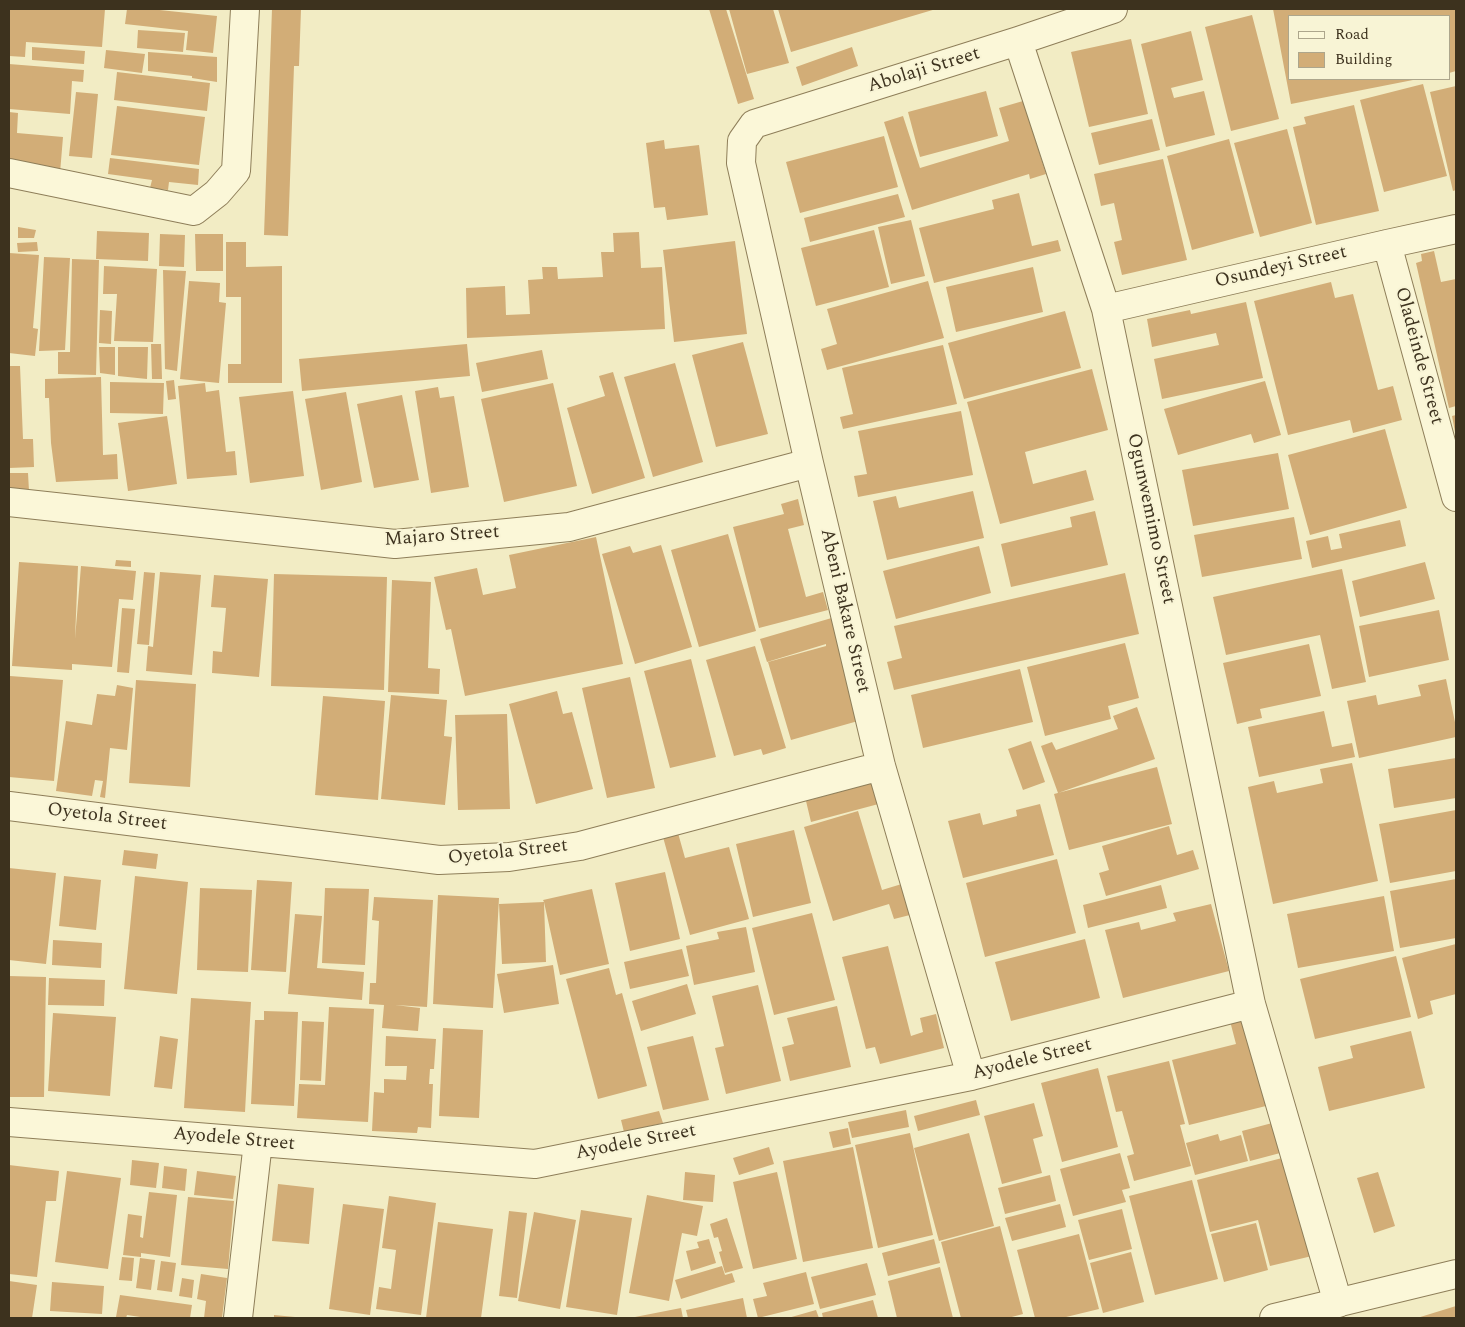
<!DOCTYPE html>
<html>
<head>
<meta charset="utf-8">
<style>
	body { margin:0 }
	#map { position:relative; width:1465px; height:1327px; overflow:hidden; background:#f2ecc4; font-family:Spectral,serif }
	canvas { display:block }
	.frame { position:absolute; inset:0; border:10px solid #3d321e; pointer-events:none }
	.legend { position:absolute; left:1288px; top:15px; width:162px; height:65px; box-sizing:border-box; background:#f8f4d5; border:1px solid #ada68c; margin:0; padding:6px 9px; list-style:none; font-size:15px; color:#3d321e }
	.legend li { display:flex; align-items:center; gap:10px; height:25px }
	.legend b { width:25px; border:1px solid #ada68c }
</style>
</head>
<body>
<div id="map">
<canvas width="1465" height="1327"></canvas>
<div class="frame"></div>
<ul class="legend">
<li><b style="height:6px;background:#fbf7d8"></b>Road</li>
<li><b style="height:14px;background:#d2ad77"></b>Building</li>
</ul>
</div>
<script>
const context = document.querySelector('canvas').getContext('2d');
context.lineJoin = 'round';
function paint(path, color) {
  context.fillStyle = color;
  context.fill(path, 'evenodd');
}
function strokePath(path, color, width, dash) {
  context.strokeStyle = color;
  context.lineWidth = width;
  context.lineCap = dash ? 'butt' : 'round';
  context.setLineDash(dash || []);
  context.stroke(path);
}
function drawText(font, color, halo, rows, align = 'center') {
  context.font = font + ' Spectral,serif';
  context.lineWidth = 4;
  context.setLineDash([]);
  context.textBaseline = 'middle';
  context.strokeStyle = halo;
  context.fillStyle = color;
  for (const [text, x, y, turn = 0] of rows) {
    context.save();
    context.translate(x, y);
    context.rotate((+turn || 0) * Math.PI / 180);
    context.textAlign = isNaN(turn) ? turn : align;
    if (halo) context.strokeText(text, 0, 0);
    context.fillText(text, 0, 0);
    context.restore();
  }
}
const building = new Path2D(`
	M9,9H105L102,47L26,42L25,57L9,56Z
	M127,9H150L217,16L213,53L186,50L188,31L125,24Z
	M272,9H301L299,66H294L288,236L264,235Z
	M709,9H726L754,99L738,104Z
	M729,9H773L789,63L747,74Z
	M778,9H936L791,52Z
	M1273,9H1456V71L1449,73V16H1289V79L1413,80L1291,104Z
	M1252,15L1279,119L1231,131L1205,27Z
	M138,30L185,33L183,52L137,48Z
	M1191,31L1203,80L1171,88L1174,98L1204,91L1215,135L1166,147L1141,44Z
	M1131,39L1148,114L1089,127L1071,52Z
	M32,47L85,51L84,64L32,60Z
	M852,47L858,66L802,86L796,67Z
	M106,50L145,54L142,73L104,68Z
	M148,52L217,57V82L192,78V76L148,71Z
	M9,64L84,70L83,82L72,81L70,114L9,109Z
	M117,72L210,83L207,111L114,100Z
	M1423,84L1447,176L1384,192L1360,100Z
	M1456,86V190L1453,191L1430,92Z
	M986,91L998,136L920,157L908,112Z
	M76,92L98,94L92,158L69,156Z
	M1023,101L1046,174L1030,179L1029,174L912,210L884,122L903,116L920,168L1009,141L999,108Z
	M1354,105L1379,211L1316,225L1293,127L1306,124L1304,117Z
	M117,106L205,117L199,165L111,155Z
	M9,112L18,113L17,133L63,137L60,173L9,168Z
	M1152,119L1160,150L1099,165L1091,133Z
	M1287,129L1312,223L1260,237L1234,143Z
	M884,136L898,187L800,213L786,162Z
	M1229,139L1254,233L1192,250L1167,156Z
	M664,140L665,149L699,145L708,215L667,220L665,207L654,208L646,143Z
	M110,158L199,169L198,185L169,182L168,190L150,188L152,180L108,174Z
	M1163,159L1187,260L1122,275L1114,242L1122,240L1114,203L1101,206L1094,174Z
	M1019,193L1032,246L1058,240L1061,251L934,283L919,228L994,209L992,200Z
	M898,194L905,217L810,242L804,218Z
	M911,220L925,276L891,284L878,227Z
	M18,227L36,230L34,238H18Z
	M874,230L889,287L816,306L801,248Z
	M97,231L149,233L148,261L96,259Z
	M639,232L641,268L662,267L665,329L467,338L466,288L505,286L506,315L530,314L528,280L543,279L542,267H557L558,279L603,277L601,252H614L613,233Z
	M160,234L185,235L184,267L159,266Z
	M195,234H223V271H196Z
	M735,241L747,334L674,342L663,250Z
	M37,242L38,251L18,252L17,243Z
	M226,242H246V267L282,266V383H228V364H241V297H226Z
	M1434,251L1441,282L1456,279V406L1449,408L1416,263L1422,261L1421,254Z
	M9,253L39,255L33,328L38,329L35,356L9,353Z
	M44,257L70,258L65,350L39,351Z
	M72,259L99,260L96,375L58,374V352H70Z
	M104,266L157,269L153,342L114,341L117,294H103Z
	M1033,267L1043,312L956,332L946,287Z
	M163,270L186,271L177,371L165,369Z
	M189,281L220,283L219,302L226,303L219,383L180,379Z
	M928,281L944,338L827,370L821,349L837,344L827,309Z
	M1331,282L1335,298L1353,294L1378,390L1393,386L1402,420L1353,433L1350,420L1288,435L1254,301Z
	M1246,302L1263,378L1162,399L1154,359L1219,345L1216,333L1152,347L1147,319L1190,310L1191,314Z
	M100,310L112,311L111,344L99,343Z
	M1065,311L1081,368L964,399L948,343Z
	M743,342L768,434L716,447L692,355Z
	M151,344H161L162,379H152Z
	M467,344L470,376L302,391L299,359Z
	M943,345L957,404L843,429L840,417L853,414L842,368Z
	M99,347H115V375L100,373Z
	M118,347H148L147,379L118,376Z
	M542,350L548,379L482,392L476,363Z
	M675,363L703,462L653,477L624,377Z
	M9,366H20L23,439H33L34,467L9,468Z
	M1092,369L1108,430L1025,452L1033,484L1086,470L1094,500L1000,524L967,402Z
	M613,372L645,478L592,494L567,408L605,396L599,376Z
	M101,377L103,455L117,454L118,479L56,482L51,443L49,398H45V379Z
	M174,380L176,399L168,400L166,381Z
	M1265,381L1281,435L1254,443L1251,434L1178,455L1164,409Z
	M110,382L164,383L163,414L110,413Z
	M205,383L206,392L219,390L226,452L235,451L237,475L187,479L178,386Z
	M553,383L577,486L504,502L481,399Z
	M438,387L440,398L454,396L469,487L431,493L415,391Z
	M293,391L304,476L250,483L239,397Z
	M346,392L362,482L321,490L305,399Z
	M402,395L419,480L374,488L357,404Z
	M961,411L973,475L858,497L854,476L867,474L858,431Z
	M1456,415V432H1455L1452,416Z
	M167,416L177,484L128,491L118,423Z
	M1385,429L1407,508L1310,535L1288,455Z
	M1278,453L1289,509L1193,526L1182,470Z
	M9,473H28L29,491L9,492Z
	M973,491L984,538L887,560L873,501L896,496L899,508Z
	M798,499L804,525L788,529L806,597L823,592L828,610L759,628L733,527L784,514L781,504Z
	M1095,511L1108,565L1011,587L1001,544L1072,527L1070,517Z
	M1294,517L1302,559L1202,577L1194,535Z
	M1400,520L1406,546L1312,568L1306,541L1328,536L1331,550L1342,548L1339,534Z
	M728,534L756,631L699,647L671,550Z
	M596,537L623,664L465,696L451,629L446,630L434,577L477,568L483,595L516,588L509,555Z
	M661,545L692,647L635,664L602,554L630,546L633,553Z
	M979,546L991,593L896,619L883,571Z
	M116,560L131,561V567L115,566Z
	M19,562L78,566L75,639L81,566L136,571L133,600L119,599L112,667L72,664V670L12,666Z
	M1425,562L1435,599L1360,617L1352,581Z
	M1342,569L1366,682L1332,689L1320,635L1226,655L1213,597Z
	M144,572L155,573L149,645L137,644Z
	M160,572L201,575L192,675L146,671L148,646L153,647Z
	M1125,573L1139,634L894,690L887,662L902,658L894,626Z
	M274,574L387,577L384,690L271,686Z
	M214,575L268,579L259,677L212,673L213,651L222,652L226,608L211,607Z
	M392,580L431,582L428,668L440,669L439,694L388,692Z
	M122,608L135,609L129,673L117,672Z
	M1439,610L1449,660L1369,677L1359,626Z
	M835,617L865,719L791,740L768,662L826,646V644L767,662L760,639Z
	M1125,643L1139,698L1108,706L1111,719L1045,736L1027,667Z
	M1309,644L1321,696L1260,709L1262,718L1237,724L1223,663Z
	M755,646L786,748L763,755L761,749L734,756L706,660Z
	M691,659L716,757L670,768L644,671Z
	M1020,669L1033,722L923,748L911,695Z
	M10,676L63,680L54,781L9,777Z
	M630,677L655,788L607,798L582,688Z
	M1446,679L1456,727V737L1359,758L1347,701L1376,695L1378,705L1421,696L1418,685Z
	M136,680L196,684L190,787L129,783Z
	M117,685L133,688L127,750L110,748L105,798L100,797L103,781L95,780L92,796L56,791L66,721L92,725L97,694L115,696Z
	M557,691L563,714L572,712L593,789L536,804L509,704Z
	M391,695L447,700L444,736L452,737L445,805L381,799Z
	M323,696L385,701L378,800L315,795Z
	M1137,707L1155,759L1058,793L1041,746L1052,742L1056,750L1118,729L1113,716Z
	M1324,711L1332,747L1352,743L1355,757L1259,777L1248,727Z
	M507,714L510,809L458,810L455,715Z
	M1031,741L1045,782L1023,790L1008,749Z
	M1456,758V798L1394,808L1388,769Z
	M1352,763L1378,881L1273,904L1248,787L1274,781L1277,793L1323,783L1320,769Z
	M1157,767L1172,824L1069,850L1054,794Z
	M880,781L886,802L811,822L806,801Z
	M1040,804L1054,855L963,878L948,821L980,813L983,825L1017,816L1016,810Z
	M1456,810V871L1390,883L1379,824Z
	M858,811L882,890L905,883L914,914L894,919L889,904L833,921L804,827Z
	M1169,826L1177,855L1193,850L1199,869L1106,896L1099,873L1109,870L1102,846Z
	M794,830L811,903L753,917L736,844Z
	M678,833L685,858L729,847L749,919L690,935L663,837Z
	M124,850L158,854L156,869L122,865Z
	M1057,859L1076,933L985,957L966,883Z
	M9,868L56,873L46,964L9,960Z
	M665,872L680,939L630,951L615,883Z
	M64,876L101,880L96,930L59,926Z
	M135,876L188,882L177,994L124,989Z
	M1456,879V938L1400,948L1390,891Z
	M257,880L292,882L286,972L251,970Z
	M1161,885L1167,908L1088,928L1083,905Z
	M200,888L252,890L248,972L197,970Z
	M325,888L369,889L365,965L322,963Z
	M592,889L609,964L560,975L544,902L546,962L502,964L499,904L544,902L543,900Z
	M438,895L499,898L493,1008L433,1004Z
	M1384,896L1394,951L1298,968L1287,914Z
	M374,897L433,900L427,1007L395,1005L420,1008L418,1031L382,1028L384,1005L369,1004L370,983H376L379,921L372,920Z
	M1211,904L1229,971L1123,998L1105,930L1139,922L1141,930L1176,921L1173,913Z
	M812,913L835,1000L774,1015L752,928Z
	M295,914L322,916L317,968L364,972L362,1000L288,994Z
	M746,927L755,972L694,985L686,946L719,939L717,932Z
	M1085,939L1100,998L1011,1021L995,962Z
	M53,940L102,943L101,968L52,965Z
	M1456,944V994L1430,1001L1433,1014L1418,1019L1402,958Z
	M888,946L911,1036L923,1032L920,1018L936,1014L944,1048L880,1064L875,1047L866,1049L842,957Z
	M682,949L689,976L630,989L624,962Z
	M1396,956L1411,1017L1315,1039L1300,979Z
	M553,965L559,1004L504,1013L497,974Z
	M609,968L616,995L622,993L647,1086L598,1099L566,979Z
	M9,976L46,977L44,1097H9Z
	M49,978L105,980L104,1006L48,1005Z
	M687,984L696,1014L641,1031L632,1001Z
	M758,985L781,1081L726,1094L715,1048L724,1046L712,996Z
	M191,998L251,1002L245,1112L184,1108Z
	M837,1006L851,1067L790,1081L782,1047L794,1044L787,1018Z
	M329,1007L374,1009L368,1122L297,1118L299,1084L325,1085Z
	M264,1011L298,1012L294,1106L251,1104L255,1020H264Z
	M53,1013L116,1017L110,1096L48,1091Z
	M1247,1016L1270,1105L1189,1125L1172,1060L1236,1044L1230,1021Z
	M302,1021L324,1022L321,1081L300,1080Z
	M443,1028L483,1030L479,1118L439,1116Z
	M1411,1031L1425,1088L1329,1111L1318,1067L1353,1058L1350,1046Z
	M160,1036L178,1039L172,1089L154,1087Z
	M386,1036L436,1039L434,1069H430L429,1084H433L431,1128L418,1127L417,1133L372,1131L374,1092L384,1093V1079L406,1080L407,1066H385Z
	M693,1036L709,1100L663,1110L647,1047Z
	M1169,1061L1185,1124L1180,1125L1191,1166L1134,1181L1127,1156L1134,1154L1122,1111L1116,1112L1107,1076Z
	M1098,1068L1118,1147L1062,1162L1041,1083Z
	M976,1100L980,1115L918,1131L914,1116Z
	M1034,1103L1043,1136L1033,1139L1042,1173L1002,1184L984,1116Z
	M906,1110L909,1127L852,1138L848,1122Z
	M659,1111L663,1123L624,1132L621,1120Z
	M1276,1122L1284,1152L1250,1161L1242,1131Z
	M848,1128L851,1144L833,1148L829,1132Z
	M910,1133L933,1235L878,1248L855,1145Z
	M969,1133L994,1226L939,1241L914,1148Z
	M1218,1134L1220,1141L1241,1135L1248,1161L1195,1175L1186,1143Z
	M769,1147L774,1164L739,1175L733,1158Z
	M853,1147L873,1248L803,1262L783,1161Z
	M1120,1153L1130,1188L1122,1190L1126,1202L1073,1216L1060,1169Z
	M1286,1157L1312,1256L1270,1266L1258,1220L1210,1232L1197,1180Z
	M132,1160L159,1163L156,1188L130,1185Z
	M9,1165L59,1171L56,1201H46L37,1277L9,1274Z
	M164,1166L187,1169L185,1191L162,1188Z
	M67,1171L121,1178L108,1269L55,1262Z
	M197,1171L236,1176L233,1199L194,1195Z
	M685,1172L715,1175L713,1202L683,1200Z
	M777,1172L797,1259L753,1269L733,1182Z
	M1378,1172L1395,1226L1374,1233L1357,1178Z
	M1050,1175L1056,1201L1005,1214L998,1188Z
	M1192,1180L1218,1279L1155,1295L1129,1196Z
	M278,1184L314,1188L309,1244L272,1241Z
	M149,1192L177,1195L170,1257L141,1253V1257L123,1255L128,1214L142,1216L140,1237L143,1238Z
	M647,1195L703,1206L697,1236L682,1233L669,1301L629,1293Z
	M389,1196L436,1203L421,1315L376,1309L379,1287L391,1289L396,1250L382,1248Z
	M188,1197L234,1201L228,1269L181,1265Z
	M343,1204L384,1209L370,1315L329,1309Z
	M1060,1204L1066,1227L1012,1241L1005,1218Z
	M1122,1209L1132,1249L1089,1260L1078,1220Z
	M581,1210L632,1218L617,1315L566,1307Z
	M509,1211L527,1213L517,1298L499,1296Z
	M534,1212L576,1220L560,1309L518,1301Z
	M727,1218L743,1268L725,1273L719,1252L722,1251L718,1237L714,1238L710,1224Z
	M438,1222L493,1229L481,1318H426Z
	M1256,1223L1268,1270L1224,1282L1211,1234Z
	M1000,1226L1023,1314L1008,1318H961L941,1242Z
	M1079,1234L1099,1309L1062,1318H1035L1017,1250Z
	M709,1239L716,1263L691,1271L686,1251L699,1248L697,1242Z
	M934,1239L940,1263L888,1276L882,1253Z
	M1131,1252L1144,1302L1103,1313L1090,1263Z
	M122,1257L134,1258L132,1281L119,1280Z
	M140,1258L155,1260L151,1290L136,1288Z
	M161,1261L176,1263L172,1292L157,1290Z
	M867,1263L876,1295L820,1309L811,1277Z
	M722,1266L725,1275L732,1273L735,1282L681,1299L675,1280Z
	M940,1267L953,1318H897L888,1281Z
	M806,1272L814,1304L758,1318L753,1299L767,1296L763,1283Z
	M201,1274L227,1278L222,1318H204L206,1301L197,1299Z
	M182,1278L194,1280L192,1298L179,1296Z
	M9,1281L37,1285L32,1318H9Z
	M52,1282L104,1286L102,1314L50,1311Z
	M120,1295L192,1305L190,1318H147L127,1315L126,1318L116,1317Z
	M743,1298L747,1318H688L686,1310Z
	M873,1300L878,1318H823L822,1313Z
	M1456,1306V1318H1417Z
	M681,1308L683,1318H635V1317Z
	M816,1310L819,1318H788Z
	M274,1315L295,1317V1318H274Z`);
const minor = new Path2D(`
	M1018,41L1106,309L1251,1004L1338,1303
	M9,173L194,211L217,193L236,171L245,9
	M1387,244L1456,497
	M1106,309L1387,244L1456,229
	M9,502L395,544L569,527L809,463
	M9,806L439,860L509,857L580,846L881,766
	M971,1076L881,766L809,463L741,163L742,141L754,124L1018,41L1113,9
	M9,1122L535,1164L971,1076L1251,1004
	M238,1318L258,1142`);
const tertiary = new Path2D(`
	M1274,1318L1456,1274`);
const streetNames = [
	["Abolaji Street",924,71,-17],
	["Osundeyi Street",1281,268,-13],
	["Oladeinde Street",1418,356,75],
	["Ogunwemimo Street",1150,519,78],
	["Majaro Street",442,537,-4],
	["Abeni Bakare Street",844,611,77],
	["Oyetola Street",107,818,7],
	["Oyetola Street",508,853,-6],
	["Ayodele Street",1032,1060,-14],
	["Ayodele Street",234,1140,5],
	["Ayodele Street",636,1143,-11]
];
paint(building, '#d2ad77');
strokePath(minor, '#8e7e59', 30);
strokePath(tertiary, '#8e7e59', 30);
strokePath(minor, '#fbf7d8', 28);
strokePath(tertiary, '#fbf7d8', 28);
drawText('19px', '#3d321e', '#f8f4d5', streetNames);
</script>
</body>
</html>
